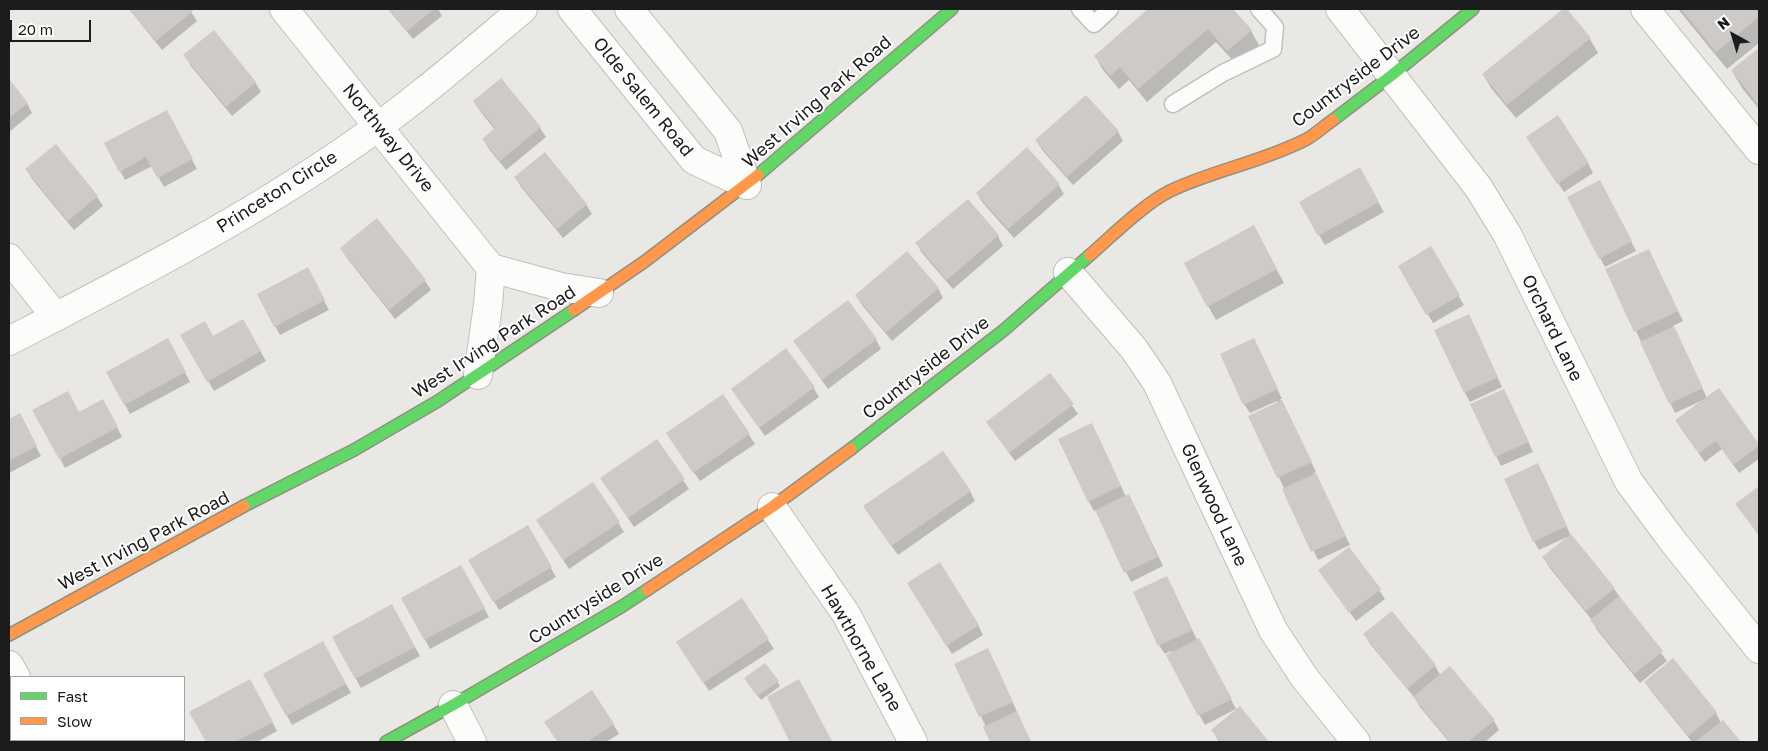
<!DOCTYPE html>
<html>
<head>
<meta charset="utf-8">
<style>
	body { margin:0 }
	#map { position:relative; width:1768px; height:751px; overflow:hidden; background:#eae8e5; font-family:"Golos Text",sans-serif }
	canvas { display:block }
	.frame { position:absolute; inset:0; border:10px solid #1c1c1c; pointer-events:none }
	.legend { position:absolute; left:10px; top:676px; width:175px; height:65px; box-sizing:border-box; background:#fff; border:1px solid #a4a4a4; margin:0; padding:6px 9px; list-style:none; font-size:15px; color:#1c1c1c }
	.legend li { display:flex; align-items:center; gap:10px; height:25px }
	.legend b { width:25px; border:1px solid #a4a4a4 }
	.north { position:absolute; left:1708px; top:10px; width:50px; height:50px; -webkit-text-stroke:4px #fff; paint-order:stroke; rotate:321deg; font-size:14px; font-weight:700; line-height:20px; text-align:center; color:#1c1c1c }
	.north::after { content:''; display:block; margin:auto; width:18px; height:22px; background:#1c1c1c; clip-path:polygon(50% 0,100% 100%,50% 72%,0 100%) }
	.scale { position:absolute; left:10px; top:20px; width:81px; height:22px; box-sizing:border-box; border:2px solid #1c1c1c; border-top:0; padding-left:6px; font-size:15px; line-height:18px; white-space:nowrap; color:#1c1c1c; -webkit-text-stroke:4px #fff; paint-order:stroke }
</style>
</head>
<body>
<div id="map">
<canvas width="1768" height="751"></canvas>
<div class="frame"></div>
<ul class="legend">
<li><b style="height:6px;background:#63d668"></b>Fast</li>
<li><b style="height:6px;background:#ff974d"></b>Slow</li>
</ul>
<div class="north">N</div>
<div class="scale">20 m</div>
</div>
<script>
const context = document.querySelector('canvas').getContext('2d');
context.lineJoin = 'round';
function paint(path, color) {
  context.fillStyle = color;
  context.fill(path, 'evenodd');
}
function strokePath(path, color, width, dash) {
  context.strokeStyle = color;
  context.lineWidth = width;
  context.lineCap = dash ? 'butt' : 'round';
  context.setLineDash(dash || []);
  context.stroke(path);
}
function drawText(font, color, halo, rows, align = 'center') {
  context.font = font + ' "Golos Text",sans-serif';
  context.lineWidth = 4;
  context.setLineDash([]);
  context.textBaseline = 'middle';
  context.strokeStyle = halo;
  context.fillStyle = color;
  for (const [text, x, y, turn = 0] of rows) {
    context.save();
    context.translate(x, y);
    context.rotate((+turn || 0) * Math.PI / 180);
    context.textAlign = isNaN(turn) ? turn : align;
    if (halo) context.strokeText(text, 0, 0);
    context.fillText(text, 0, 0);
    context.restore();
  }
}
const shadow = new Path2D(`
	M129,9H189L197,21L162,50Z
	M388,9H438L442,16L413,39Z
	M1150,9H1232L1251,31L1259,45L1236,64L1216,42L1147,102L1129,80L1119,89L1103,70L1095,56Z
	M1566,9L1590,39L1598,53L1516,118L1491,88L1483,74Z
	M1678,9H1759V43L1727,69Z
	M1759,49V109L1742,88L1732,71Z
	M185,55L255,82L261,92L232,116L190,65Z
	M9,81L27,103L32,113L9,132Z
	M474,102L540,128L546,137L506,170L489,149L483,139L495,130L480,111Z
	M171,121L197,169L164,187L152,166L125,180L120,171Z
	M1118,132L1123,141L1073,185L1042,150L1036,140Z
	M55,146L97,197L103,206L74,230L32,179L27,170Z
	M1533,146L1588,163L1593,173L1564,192Z
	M1359,169L1384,212L1325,245L1300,202Z
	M515,177L586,204L592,214L563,238L521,187Z
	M1058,184L1064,194L1014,238L982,202L977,193Z
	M1605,191L1636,251L1605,267L1600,258Z
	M968,200L998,236L1003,246L953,289L922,253L917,244Z
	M377,220L425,281L431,290L395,319L347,258L341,249Z
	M1261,241L1284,283L1216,320L1208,306Z
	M1430,248L1464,305L1433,323L1399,266Z
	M1653,259L1683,321L1673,326L1707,398L1719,390L1759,446V459L1739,473L1722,449L1705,462L1682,430L1677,421L1703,400L1675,413L1607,270Z
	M312,278L329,310L280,335L275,326Z
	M938,288L943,298L892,341L862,305L856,295Z
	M243,321L266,361L214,391L182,336L213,337Z
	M1473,325L1502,387L1470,402L1465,393Z
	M1254,339L1282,399H1280L1316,472L1314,473L1350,545L1318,560L1250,416L1278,403L1277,401L1250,413L1244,404Z
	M876,340L881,349L828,389L794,341Z
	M173,349L190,382L130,414L108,372Z
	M1050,375L1078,414L1015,461L987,422Z
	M813,387L819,397L765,436L732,389Z
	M723,396L755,444L700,481L673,442Z
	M1509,400L1533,452L1501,466L1472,405Z
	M34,410L79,414L108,410L122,437L65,468Z
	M19,415L41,456L9,473V420Z
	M1097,434L1126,497L1134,505L1163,566L1131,582L1096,510L1094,511L1089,502L1060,440Z
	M1543,474L1571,536L1614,589L1667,661L1640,683L1597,630L1592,620L1549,567L1544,558L1567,537L1539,550L1534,541Z
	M683,480L689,489L634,527L607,487Z
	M593,484L624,532L569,569L543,529Z
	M1759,487V536L1737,504Z
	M970,491L975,501L898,555L870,516Z
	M527,527L556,577L499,610L470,560Z
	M461,567L489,617L430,649L403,598Z
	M1319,570L1379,590L1385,599L1356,621Z
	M1172,587L1197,640L1204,649L1236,709L1205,725L1167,656L1172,653L1171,651L1165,654L1159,645Z
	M914,593L978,625L983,635L952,654Z
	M742,600L774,649L709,691L683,651Z
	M1392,613L1435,666L1441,676L1450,668L1494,721L1499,730L1485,742H1449L1420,707L1414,697L1370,644L1365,635Z
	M397,615L420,656L361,688L333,637Z
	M323,643L351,693L292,725L264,674Z
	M993,659L1017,712H1016L1031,742H991L984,728L986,727L956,664Z
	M777,681L780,686L761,700L748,683Z
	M1646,682L1716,713L1721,723L1723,721L1740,742H1692L1651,691Z
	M255,690L277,731L257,742H207L191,712Z
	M1240,708L1268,742H1220L1218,740L1213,731Z
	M613,724L619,734L606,742H558L551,732Z
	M121,740H174L175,742H123Z`);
const building = new Path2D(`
	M129,9H191L193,11L156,41Z
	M389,9H434L407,31Z
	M1148,9H1233L1252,30L1227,51L1208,29L1138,89L1120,67L1110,76L1094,56Z
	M1563,9H1567L1591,38L1507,105L1482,74Z
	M1681,9H1759V17L1716,52Z
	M214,30L256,82L226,107L183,55Z
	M1759,48V106L1731,70Z
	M501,78L541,127L500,161L482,139L495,128L473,101Z
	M9,79L28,103L9,118Z
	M1086,95L1119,131L1067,177L1035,140Z
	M167,110L193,159L157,178L146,157L119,172L104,143Z
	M1558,115L1589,163L1557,184L1526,137Z
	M56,144L98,196L68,221L25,169Z
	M1027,147L1060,184L1008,229L976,193Z
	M545,152L587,204L557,229L514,177Z
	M1360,167L1379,202L1318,236L1299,202Z
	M1600,180L1632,241L1599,259L1567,197Z
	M968,199L999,235L947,280L915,243Z
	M377,218L426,280L389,310L340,248Z
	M1254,225L1277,269L1207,307L1184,263Z
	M1431,246L1460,295L1426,315L1398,266Z
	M1649,249L1678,311L1634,332L1605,269Z
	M907,251L939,288L886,332L855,295Z
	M308,267L325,300L274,327L257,294Z
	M848,300L877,339L822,380L793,341Z
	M1469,314L1498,377L1464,393L1434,330Z
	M243,319L261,351L207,382L180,335L205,321L213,336Z
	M1674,326L1703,388L1669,404L1640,342Z
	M168,338L186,372L124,405L106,372Z
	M1254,338L1278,389L1243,405L1220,354Z
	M786,348L815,387L759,428L731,389Z
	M1050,373L1074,404L1009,453L986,422Z
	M1719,388L1759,444V446L1733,465L1716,441L1699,453L1675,420Z
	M1504,389L1529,442L1495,457L1470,404Z
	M68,391L79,412L103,399L118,427L59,459L32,410Z
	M723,394L750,434L693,473L666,433Z
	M1282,400L1312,462L1277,478L1248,416Z
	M20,413L37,446L9,461V419Z
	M1092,423L1121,486L1088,502L1058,439Z
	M657,439L685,479L628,518L600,478Z
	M943,451L971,491L891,546L863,506Z
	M1538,463L1567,526L1533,542L1504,479Z
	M1316,473L1346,536L1311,552L1282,489Z
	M593,482L620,522L563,560L536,520Z
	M1759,486V535L1735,504Z
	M1129,494L1158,557L1124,573L1095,510Z
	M528,525L552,567L493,602L468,560Z
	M1571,534L1615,588L1586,611L1542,557Z
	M1349,547L1381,589L1349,613L1318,570Z
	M940,562L979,625L946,646L907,583Z
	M461,565L485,608L424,640L401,598Z
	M1167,576L1192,630L1158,646L1133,592Z
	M1619,596L1663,651L1634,674L1590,620Z
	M742,598L769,639L703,683L676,642Z
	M392,604L415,647L355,679L332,637Z
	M1392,611L1436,665L1407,689L1363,634Z
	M1199,638L1232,699L1198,716L1166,655Z
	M323,641L346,684L286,716L263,674Z
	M988,648L1013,702L979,717L954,664Z
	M1673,658L1717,712L1688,736L1644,682Z
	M765,663L779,681L757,696L744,678Z
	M1450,666L1495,720L1468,742H1450L1413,697Z
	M250,679L273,722L235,742H206L189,712Z
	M799,679L832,741L830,742H790L767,697Z
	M592,690L614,724L587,742H558L544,722Z
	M1240,706L1269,742H1221L1211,730Z
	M1017,711L1031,742H990L983,727Z
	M1723,720L1741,742H1695Z
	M120,740H174L176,742H121Z`);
const lane = new Path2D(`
	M1080,9L1094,24L1110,9
	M1173,104L1223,73L1273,49L1275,27L1259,9`);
const street = new Path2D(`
	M284,9L491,268L561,287L599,293
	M572,9L694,160L747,185
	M629,9L728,131L747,185
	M1340,9L1478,187L1507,234L1629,482L1672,540L1759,649
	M1645,9L1759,150
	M9,258L56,317
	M1068,272L1134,349L1157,383L1273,630L1304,677L1356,742
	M9,341C125,281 243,221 351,146C411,105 468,55 523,9
	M478,375L488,305L491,268
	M772,507L846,614L913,742
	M9,665L16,677
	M453,705L472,742
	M52,740L53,742`);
const fast = new Path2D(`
	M1333,120L1392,75L1473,9
	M758,175L952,9
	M851,449L1004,330L1090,255
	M244,506L354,450L438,401L574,310
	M386,742L453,705L621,607L647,590`);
const slow = new Path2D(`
	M1090,255C1113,235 1144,204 1170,191C1214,170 1262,162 1305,140C1315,135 1324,126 1333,120
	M574,310L644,262L758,175
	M647,590L772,507L851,449
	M9,635L244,506`);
const streetNames = [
	["Countryside Drive",1356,77,-37],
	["Olde Salem Road",643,97,51],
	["West Irving Park Road",817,102,-41],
	["Northway Drive",388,138,51],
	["Princeton Circle",277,192,-32],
	["Orchard Lane",1552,328,64],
	["West Irving Park Road",494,342,-33],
	["Countryside Drive",926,368,-38],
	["Glenwood Lane",1214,505,65],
	["West Irving Park Road",144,541,-28],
	["Countryside Drive",596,599,-32],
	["Hawthorne Lane",861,648,60]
];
paint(shadow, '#0003');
paint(building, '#cdcac8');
strokePath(lane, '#c0bfbd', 19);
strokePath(street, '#c0bfbd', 30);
strokePath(fast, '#91917f', 14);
strokePath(slow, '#91917f', 14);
strokePath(lane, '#fcfcfb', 16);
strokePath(street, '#fcfcfb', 28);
strokePath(fast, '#63d668', 11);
strokePath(slow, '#ff974d', 11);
drawText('18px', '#1c1c1c', '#fff', streetNames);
</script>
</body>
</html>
